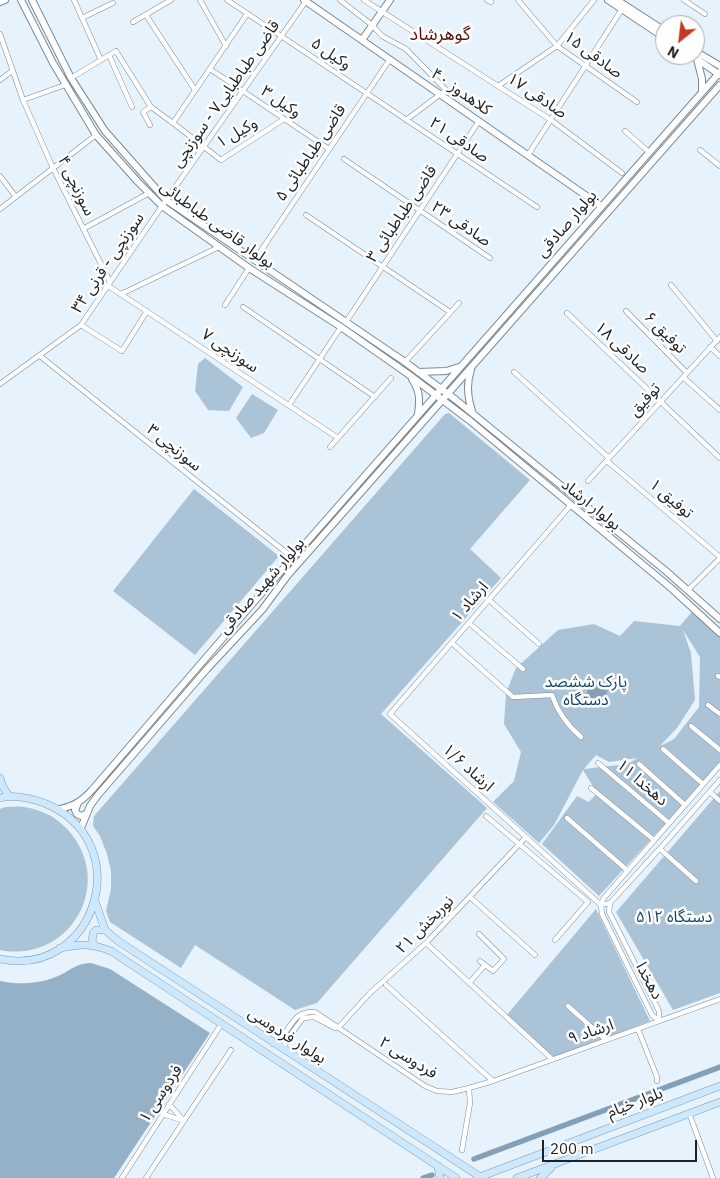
<!DOCTYPE html>
<html>
<head>
<meta charset="utf-8">
<style>
	body { margin:0 }
	#map { position:relative; width:720px; height:1178px; overflow:hidden; background:#e6f3fd; font-family:"IBM Plex Sans",sans-serif }
	canvas { display:block }
	.north { position:absolute; left:655px; top:15px; width:50px; height:50px; box-sizing:border-box; background:#fefefe; border:1px solid #a3a6a7; border-radius:50%; rotate:209deg; font-size:14px; font-weight:700; line-height:20px; text-align:center; color:#1b2125 }
	.north::after { content:''; display:block; margin:auto; width:18px; height:22px; background:#c33723; clip-path:polygon(50% 0,100% 100%,50% 72%,0 100%) }
	.scale { position:absolute; left:542px; top:1140px; width:155px; height:22px; box-sizing:border-box; border:2px solid #1b2125; border-top:0; padding-left:6px; font-size:15px; line-height:18px; white-space:nowrap; color:#1b2125; -webkit-text-stroke:4px #fefefe; paint-order:stroke }
</style>
</head>
<body>
<div id="map">
<canvas width="720" height="1178"></canvas>
<div class="north">N</div>
<div class="scale">200 m</div>
</div>
<script>
const context = document.querySelector('canvas').getContext('2d');
context.lineJoin = 'round';
function paint(path, color) {
  context.fillStyle = color;
  context.fill(path, 'evenodd');
}
function strokePath(path, color, width, dash) {
  context.strokeStyle = color;
  context.lineWidth = width;
  context.lineCap = dash ? 'butt' : 'round';
  context.setLineDash(dash || []);
  context.stroke(path);
}
function drawText(font, color, halo, rows, align = 'center') {
  context.font = font + ' "IBM Plex Sans","Noto Sans Arabic",sans-serif';
  context.lineWidth = 5;
  context.setLineDash([]);
  context.textBaseline = 'middle';
  context.strokeStyle = halo;
  context.fillStyle = color;
  for (const [text, x, y, turn = 0] of rows) {
    context.save();
    context.translate(x, y);
    context.rotate((+turn || 0) * Math.PI / 180);
    context.textAlign = isNaN(turn) ? turn : align;
    if (halo) context.strokeText(text, 0, 0);
    context.fillText(text, 0, 0);
    context.restore();
  }
}
const green = new Path2D(`
	M205,358L243,387L229,411L208,410L195,391L198,364Z
	M252,394L278,410L264,433L251,438L236,418Z
	M449,413L530,480L470,549L501,578L381,714L487,808L317,1003L295,1010L195,945L181,968L110,922L106,911L111,889V871L107,854L100,836L93,826L94,816L445,414Z
	M194,489L279,556L195,655L113,591Z
	M695,608L720,632V764L599,896L542,844L577,796L589,802L597,793L583,770L554,825L539,843L493,802L514,781L521,752L504,724L506,693L516,668L558,630L594,624L620,636L634,621L680,626ZM683,630L700,657L699,707L674,739L660,746L677,728L695,700L691,653ZM596,755L609,762L638,758L627,764L584,769Z
	M720,791V993L673,1010L616,912Z
	M5,807C11,807 18,806 24,807C39,809 54,816 64,826C118,878 73,964 0,950V809Z
	M596,909L650,1021L553,1058L506,1016Z`);
const forest = new Path2D(`
	M91,963L110,969L210,1033L114,1178H0V981C19,985 40,984 58,976C72,970 74,964 91,963Z`);
const water = new Path2D(`
	M587 692a10 10 0 1 1 20 0a10 10 0 1 1-20 0Z`);
const canal = new Path2D(`
	M474,1159L720,1067
	M423,1178L432,1175`);
const street = new Path2D(`
	M74,0L101,60
	M200,0L226,46
	M227,0L537,207
	M340,0L372,25L382,36L406,49L446,90L406,120
	M364,0L551,120L622,173
	M487,0L491,2
	M518,0L557,46L637,102
	M684,0L705,14
	M146,15L195,90
	M82,18L113,3
	M133,22L171,0
	M0,34L23,100L53,168L110,282
	M109,55L132,107
	M210,69L329,149
	M71,78L116,51L151,107L173,123L221,160L284,119
	M0,80L12,71
	M498,86L557,46L594,0
	M23,100L65,85
	M173,123L247,14
	M150,125L143,112L151,107
	M625,131L649,152
	M700,150L720,166
	M528,155L622,9
	M344,159L490,258
	M0,176L16,197
	M0,209L96,135
	M306,215L450,312
	M83,229L149,193
	M254,261L390,59
	M107,285L338,438
	M671,285L717,341
	M121,294L219,247
	M225,305L249,268
	M243,307L375,397
	M626,311L687,373
	M567,313L720,458
	M346,322L479,121
	M81,325L122,351L147,311
	M710,347L720,356
	M40,356L293,558
	M405,362L459,303
	M514,372L609,458
	M683,377L720,410
	M0,384L81,325L162,206L306,1
	M289,405L341,327
	M330,447L391,378
	M607,461L720,557
	M588,481L720,337
	M570,506L390,714L601,905L610,903
	M688,590L720,558
	M489,600L539,644
	M469,623L523,669
	M452,643L513,697L552,695C558,713 567,725 581,737
	M718,676L720,677
	M708,705L720,714
	M691,726L720,750
	M663,749L703,784
	M598,763L669,823
	M639,764L685,805
	M591,788L654,840
	M710,792L720,801
	M486,816L588,902L555,940
	M567,818L627,870
	M660,849L696,881
	M470,897L535,955
	M479,934L504,959L493,971L480,961
	M426,943L552,1059
	M469,983L485,965
	M386,985L493,1081
	M568,1006L606,1040
	M659,1021L652,1015L602,914L601,905L603,899L720,765
	M659,1021V1011L609,912L610,903L664,844L720,780
	M338,1028L370,993L426,943L526,837
	M638,1029L657,1077V1081
	M273,1044C292,1033 290,1010 315,1012L425,1086L437,1091L452,1092L469,1088L493,1081L720,999
	M283,1050L286,1041L303,1018L314,1017L335,1028
	M689,1113L713,1178
	M163,1114L184,1121L169,1104
	M462,1150L470,1103L469,1088
	M122,1178L222,1023
	M146,1178L231,1050`);
const secondary = new Path2D(`
	M21,0L53,63L96,135L138,182L162,206L249,268L341,327L408,374L469,420L671,588L720,633
	M32,0L71,78L105,131L166,200L405,362L456,400L666,571L720,619
	M304,0L601,206
	M608,0L665,38
	M617,0L665,31
	M0,2L5,0
	M362,40L390,0
	M695,51L720,66
	M691,55L720,75
	M697,59L702,79V92
	M471,370C466,384 468,400 473,414
	M418,372L446,371L459,367
	M412,379C420,391 420,400 418,414
	M78,803L75,810L77,814L81,816L86,814
	M60,809C74,806 82,801 92,790L253,603L720,72
	M81,828L90,806L98,795L207,669L262,610L288,575L720,85`);
const primary = new Path2D(`
	M0,778L3,787L9,796
	M0,798C15,794 30,798 44,803C139,841 96,979 0,959
	M95,901L105,930L118,941L482,1178
	M95,945L92,942L93,933L96,930H105
	M60,948C81,944 90,943 111,951L456,1178
	M438,1166L440,1178
	M477,1178L720,1086
	M517,1178L720,1102
	M540,1178L551,1168`);
const streetNames = [
	["وکيل ۵",331,54,34],
	["صادقی ۱۵",593,55,36],
	["کلاهدوز ۴۰",461,92,35],
	["قاضی طباطبایی۷ - سوزنچی",226,94,-55],
	["صادقی ۱۷",537,96,34],
	["وکيل ۳",281,102,34],
	["وکيل ۱",237,133,-30],
	["صادقی ۲۱",459,140,34],
	["قاضی طباطبائی ۵",311,153,-56],
	["سوزنچی ۴",76,186,64],
	["قاضی طباطبائی ۳",402,214,-56],
	["صادقی ۲۳",461,224,34],
	["بولوار صادقی",567,224,-49],
	["بولوار قاضی طباطبائی",217,225,36],
	["سوزنچی - قرنی ۳۴",108,263,-56],
	["توفیق ۶",665,333,45],
	["صادقی ۱۸",622,348,43],
	["سوزنچی ۷",230,351,34],
	["توفیق",645,400,-48],
	["سوزنچی ۳",174,448,39],
	["توفیق ۱",671,499,40],
	["بولوار ارشاد",591,505,39],
	["بولوار شهید صادقی",262,586,-49],
	["ارشاد ۱",470,602,-49],
	["ارشاد ۱/۶",468,768,42],
	["دهخدا ۱۱",642,783,41],
	["نوربخش ۲۱",425,925,-45],
	["دهخدا",649,981,62],
	["ارشاد ۹",591,1032,-19],
	["بولوار فردوسی",287,1036,33],
	["فردوسی ۲",408,1058,32],
	["فردوسی ۱",161,1094,-57],
	["بلوار خیام",635,1103,-21]
];
const parkNames = [
	["پارک‌ ششصد",586,682],
	["دستگاه",586,700],
	["۵۱۲ دستگاه",674,917]
];
const neighbourhoodNames = [
	["گوهرشاد",440,35]
];
paint(green, '#abc3d6');
paint(forest, '#94b1c8');
paint(water, '#83a0b6');
strokePath(canal, '#83a0b6', 5.5);
strokePath(street, '#7b8a95', 5.5);
strokePath(secondary, '#7b8a95', 8);
strokePath(primary, '#7999b1', 8);
strokePath(street, '#fff', 4.5);
strokePath(secondary, '#fff', 6);
strokePath(primary, '#cde8fd', 7);
drawText('16px', '#1b2125', '#fefefe', streetNames);
drawText('16px', '#144767', '#fefefe', parkNames);
drawText('18px', '#57140a', '#fefefe', neighbourhoodNames);
</script>
</body>
</html>
